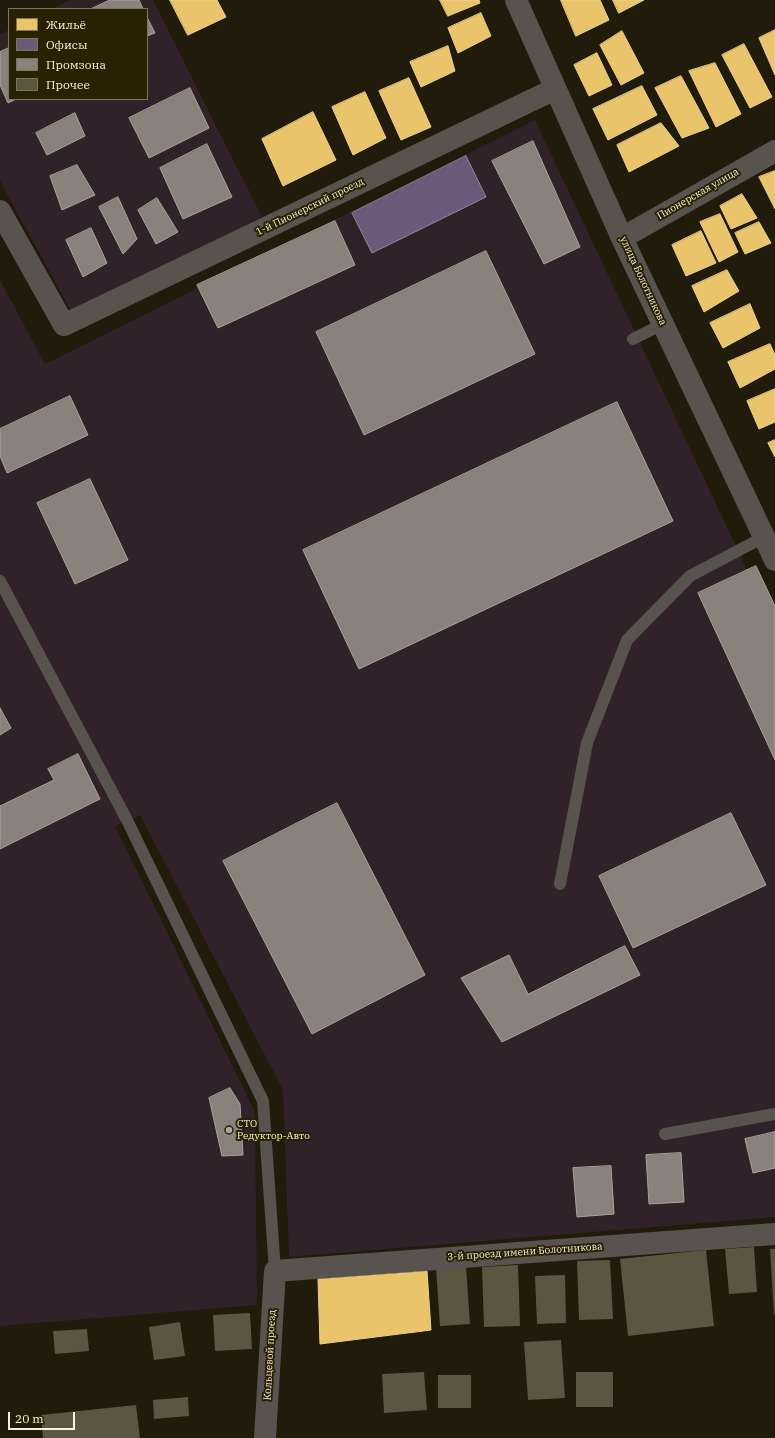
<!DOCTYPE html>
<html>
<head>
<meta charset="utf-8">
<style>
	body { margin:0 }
	#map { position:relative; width:775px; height:1438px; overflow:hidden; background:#201b0a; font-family:"IBM Plex Serif",serif }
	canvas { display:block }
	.legend { position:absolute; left:8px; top:8px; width:140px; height:92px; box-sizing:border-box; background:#292101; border:1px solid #7b755a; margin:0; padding:5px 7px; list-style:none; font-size:12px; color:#f7f2e0 }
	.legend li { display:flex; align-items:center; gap:8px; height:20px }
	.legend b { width:20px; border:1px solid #7b755a }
	.scale { position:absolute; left:8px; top:1412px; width:67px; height:18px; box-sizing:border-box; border:2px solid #f7f2e0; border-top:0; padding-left:5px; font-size:12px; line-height:14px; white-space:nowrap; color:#f7f2e0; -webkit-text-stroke:3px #292101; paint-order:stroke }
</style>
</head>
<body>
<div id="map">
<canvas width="775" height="1438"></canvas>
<ul class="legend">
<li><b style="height:11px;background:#e9c46a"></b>Жильё</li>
<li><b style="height:11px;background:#6d597a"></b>Офисы</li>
<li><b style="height:11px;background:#8a817c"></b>Промзона</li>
<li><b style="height:11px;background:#5b5541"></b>Прочее</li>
</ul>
<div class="scale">20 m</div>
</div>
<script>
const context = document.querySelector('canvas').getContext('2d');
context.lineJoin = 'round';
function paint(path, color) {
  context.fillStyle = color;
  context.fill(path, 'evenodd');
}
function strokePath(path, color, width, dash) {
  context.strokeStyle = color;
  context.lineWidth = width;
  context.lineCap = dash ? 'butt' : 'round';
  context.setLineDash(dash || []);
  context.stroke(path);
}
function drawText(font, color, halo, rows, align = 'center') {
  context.font = font + ' "IBM Plex Serif",serif';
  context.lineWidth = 4;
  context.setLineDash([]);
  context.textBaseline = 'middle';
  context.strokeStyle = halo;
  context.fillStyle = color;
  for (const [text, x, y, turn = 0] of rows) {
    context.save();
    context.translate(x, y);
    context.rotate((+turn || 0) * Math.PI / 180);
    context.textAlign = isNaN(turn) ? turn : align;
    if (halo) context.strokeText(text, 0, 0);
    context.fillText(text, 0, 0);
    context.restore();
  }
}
const industrial = new Path2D(`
	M70,0H153L262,217L71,311L0,181V34L9,30V99H147V9H52Z
	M535,120L775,629V1217L289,1257L283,1090L140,815L115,826L255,1112L257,1305L0,1326V280L45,364Z`);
const homes = new Path2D(`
	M170,0H217L226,17L188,35Z
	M440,0H479L480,3L448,16Z
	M561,0H600L609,20L576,36Z
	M613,0H644L619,13Z
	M481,13L491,36L458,53L448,28Z
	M775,30V75L759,38Z
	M622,31L644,73L621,85L600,45Z
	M744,44L772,97L750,108L722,55Z
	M448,46L455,71L421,87L410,62Z
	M597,53L612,85L589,96L574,65Z
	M715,63L741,114L716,127L689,71Z
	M681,76L709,128L682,138L655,88Z
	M409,78L431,127L401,140L379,91Z
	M642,86L657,115L608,140L593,109Z
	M365,92L386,138L353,155L332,107Z
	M313,112L336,160L283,186L262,139Z
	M661,123L679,146L629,172L617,145Z
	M775,171V209L759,177Z
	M742,194L757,218L731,229L720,206Z
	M720,214L738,252L719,262L700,222Z
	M759,222L771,243L745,254L735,233Z
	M701,231L716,263L686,276L672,245Z
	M727,270L739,291L704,312L692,286Z
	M750,304L760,328L723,348L710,323Z
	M770,344L775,355V369L740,388L728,362Z
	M775,389V422L759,429L747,401Z
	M775,440V457L768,443Z
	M427,1271L431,1330L320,1344L318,1279Z`);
const offices = new Path2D(`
	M466,156L486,197L372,253L352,213Z`);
const industry = new Path2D(`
	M110,0H139L143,9H91Z
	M147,17L155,33L147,36Z
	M9,48V99H16L8,103L0,85V52Z
	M190,88L209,128L149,158L129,118Z
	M75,113L85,136L47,155L36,133Z
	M533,141L580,247L544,264L492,161Z
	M207,144L232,197L183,219L160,168Z
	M77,165L95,195L62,210L50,176Z
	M118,197L137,239L123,254L99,207Z
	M157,198L178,232L156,244L138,210Z
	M335,221L355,265L218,328L197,285Z
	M91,228L107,263L83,277L66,240Z
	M486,251L535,354L364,435L316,332Z
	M70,396L88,435L7,473L0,456V429Z
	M617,402L673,521L359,669L303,550Z
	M90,479L128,560L75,584L37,503Z
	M756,566L775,606V760L698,593Z
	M0,708L11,728L0,735Z
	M78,754L100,799L0,849V806L54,780L48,769Z
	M337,803L425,975L312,1034L223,861Z
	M731,813L766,885L633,948L599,876Z
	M625,946L640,975L502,1042L461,978L509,955L528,994Z
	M230,1088L240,1104L243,1155L222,1156L209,1098Z
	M775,1132V1168L753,1173L745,1139Z
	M681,1153L684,1202L649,1204L646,1155Z
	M611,1166L614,1214L577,1217L573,1168Z`);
const building = new Path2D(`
	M754,1247L757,1292L729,1294L725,1249Z
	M770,1249H775V1314H774Z
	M706,1250L714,1326L628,1336L620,1259Z
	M610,1260L613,1319L579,1320L577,1261Z
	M518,1265L520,1326L484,1327L482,1267Z
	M466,1266L470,1324L440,1326L436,1268Z
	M565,1275L566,1323L537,1324L535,1276Z
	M250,1313L252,1349L215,1351L213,1315Z
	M180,1322L185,1356L154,1360L149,1327Z
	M87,1329L89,1351L55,1354L53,1331Z
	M561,1340L565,1398L528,1400L524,1342Z
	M424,1372L427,1410L384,1413L382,1374Z
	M576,1372H613V1407H576Z
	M438,1375H471V1408H438Z
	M188,1397L189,1416L154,1419L153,1400Z
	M136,1405L140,1438H43L41,1415Z`);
const lane = new Path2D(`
	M633,339L663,324
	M0,581L127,820L263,1101L275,1271
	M560,884L587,743L627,640L690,576L764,537
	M665,1134L775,1114`);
const street = new Path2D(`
	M516,0L622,238L775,560
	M0,211L64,325L555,89
	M622,238L775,151
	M265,1438L275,1271L775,1234`);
const markers = [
	[229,1130,4,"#aca795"]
];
const streetNames = [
	["Пионерская улица",698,194,-30],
	["1-й Пионерский проезд",310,207,-26],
	["улица Болотникова",643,281,65],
	["3-й проезд имени Болотникова",525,1252,-4],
	["Кольцевой проезд",270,1355,-87]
];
const poiNames = [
	["СТО",237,1124],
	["Редуктор-Авто",237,1136]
];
paint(industrial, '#302228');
paint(homes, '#e9c46a');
strokePath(homes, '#edd28d', 1);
paint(offices, '#6d597a');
strokePath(offices, '#968799', 1);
paint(industry, '#8a817c');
strokePath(industry, '#aba39a', 1);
paint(building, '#5b5541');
strokePath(lane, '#58534e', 12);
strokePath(street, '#58534e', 22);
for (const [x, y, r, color] of markers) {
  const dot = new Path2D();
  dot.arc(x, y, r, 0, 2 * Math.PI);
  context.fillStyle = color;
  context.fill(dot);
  strokePath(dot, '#292101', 1.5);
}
drawText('10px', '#f7f2e0', '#292101', streetNames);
drawText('10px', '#f7f2e0', '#292101', poiNames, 'left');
</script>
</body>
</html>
